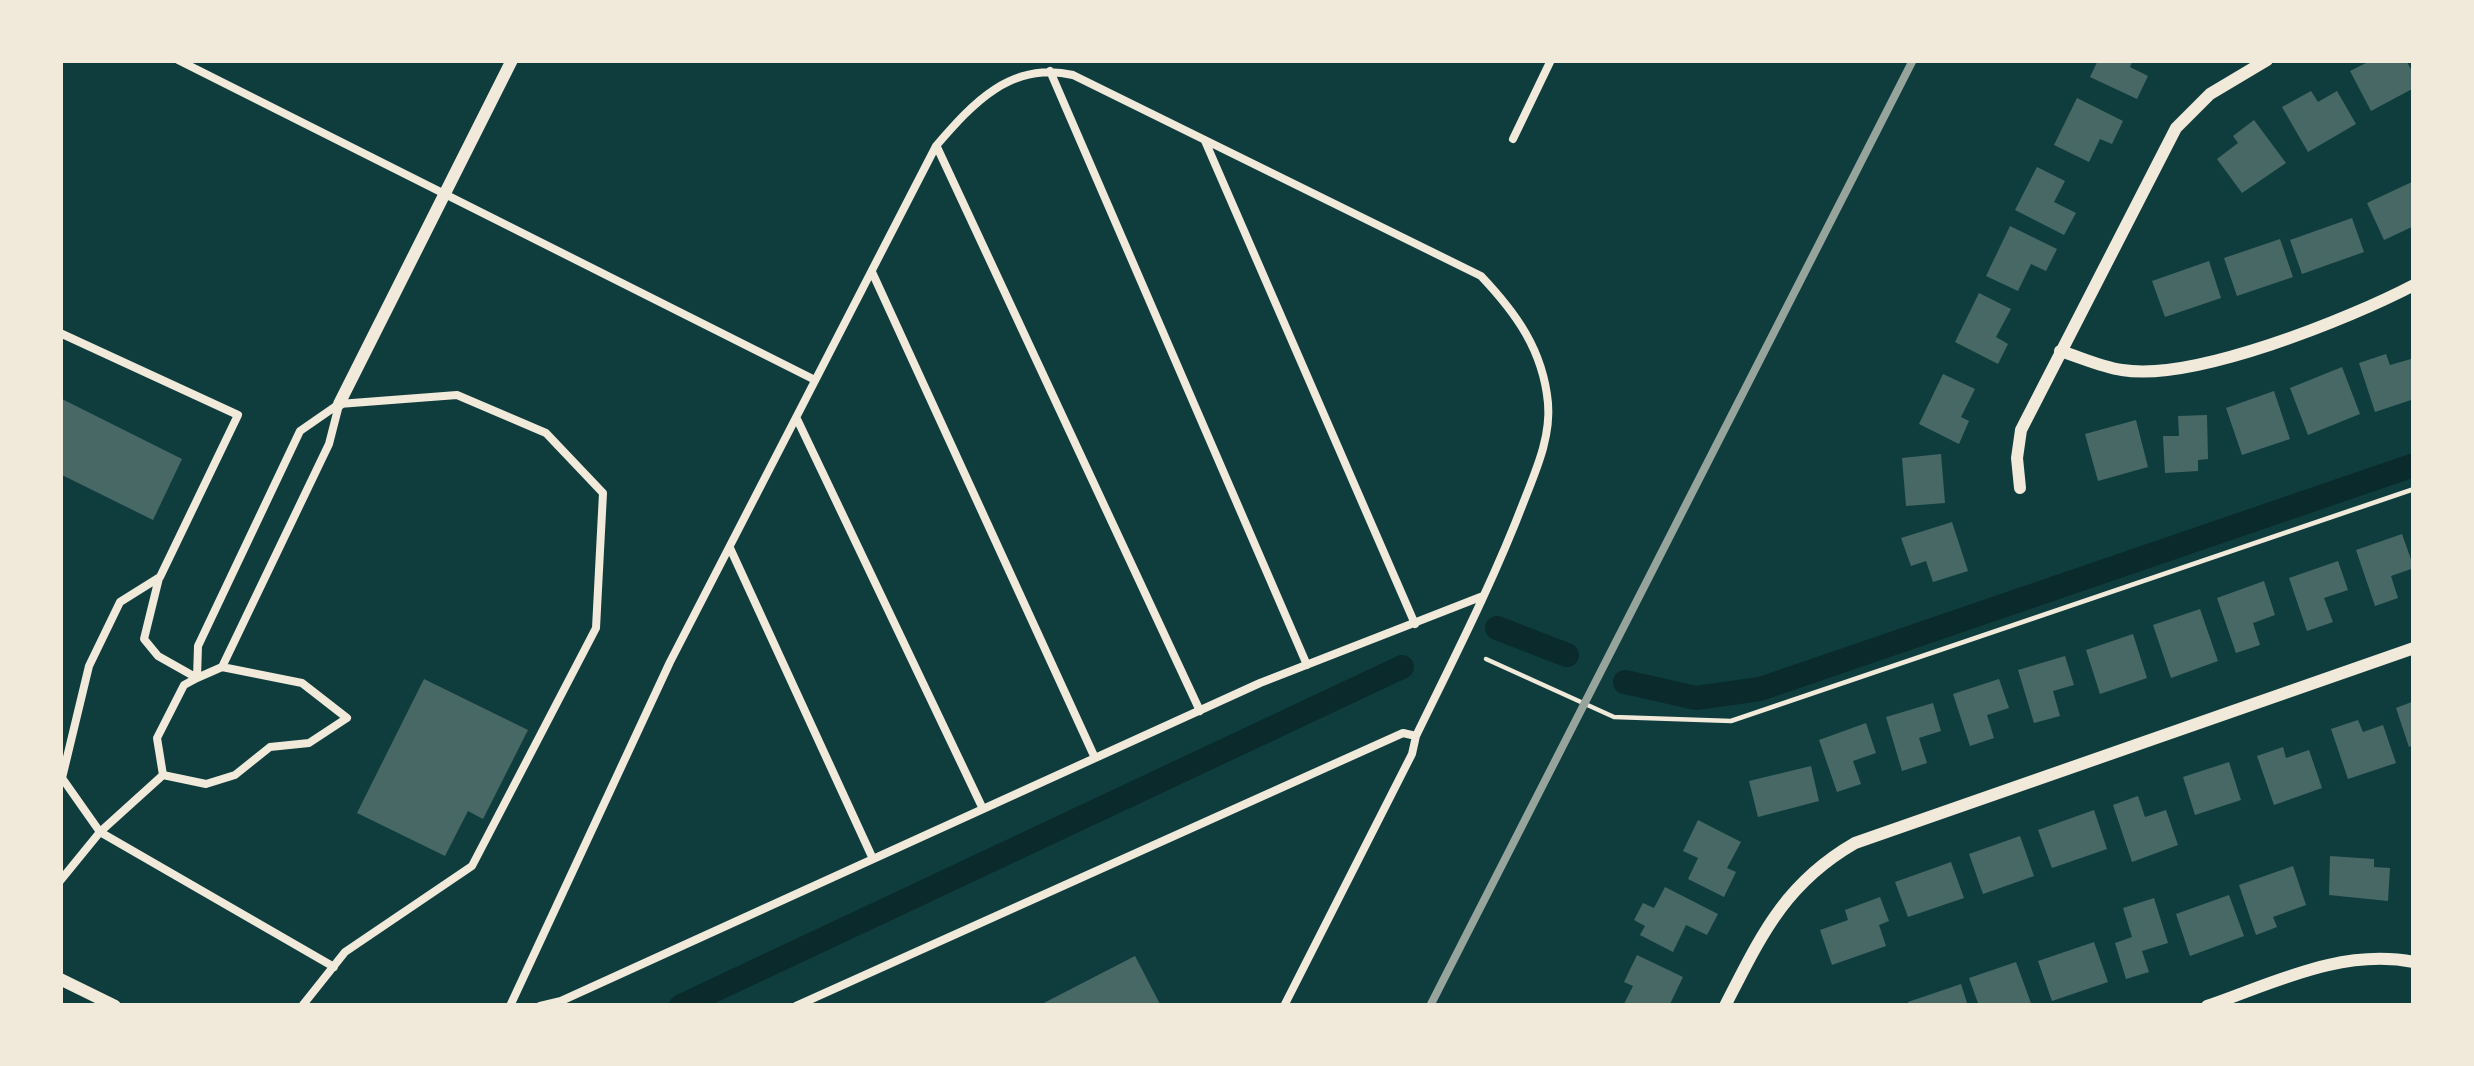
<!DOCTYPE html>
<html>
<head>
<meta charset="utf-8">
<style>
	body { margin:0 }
	#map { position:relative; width:2474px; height:1066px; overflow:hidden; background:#0f3d3e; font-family:"Roboto Condensed",sans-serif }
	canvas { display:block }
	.frame { position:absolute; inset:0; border:63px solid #f1e9da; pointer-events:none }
</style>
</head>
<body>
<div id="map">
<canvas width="2474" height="1066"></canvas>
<div class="frame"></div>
</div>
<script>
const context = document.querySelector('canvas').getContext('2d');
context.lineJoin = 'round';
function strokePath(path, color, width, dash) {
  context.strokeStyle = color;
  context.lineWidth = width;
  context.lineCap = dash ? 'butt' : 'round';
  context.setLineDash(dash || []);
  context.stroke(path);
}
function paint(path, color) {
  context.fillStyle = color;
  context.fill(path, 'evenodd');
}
const canal = new Path2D(`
	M1497,628L1567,655
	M1625,682L1696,698L1760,689L2414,465
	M681,1006L1402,667`);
const building = new Path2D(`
	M2098,60H2133L2130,67L2148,76L2137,99L2090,77Z
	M2372,60H2406L2414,75V88L2371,111L2350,71Z
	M2311,91L2318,102L2337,91L2356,124L2308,152L2282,107Z
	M2077,98L2123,121L2112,144L2100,139L2089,162L2054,145Z
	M2254,120L2286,163L2242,193L2217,159L2238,143L2233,136Z
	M2037,167L2065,181L2054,202L2076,213L2064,235L2015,210Z
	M2414,181V226L2384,240L2367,203Z
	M2352,218L2364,252L2302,274L2290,240Z
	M2010,226L2057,249L2046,271L2031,264L2018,291L1986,276Z
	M2280,239L2293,277L2237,296L2224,258Z
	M2209,261L2221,298L2165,317L2152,281Z
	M1979,293L2011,309L1996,337L2008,344L1998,364L1955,342Z
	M2386,354L2390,365L2411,359L2414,399L2375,412L2359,363Z
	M2342,367L2360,414L2308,435L2290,388Z
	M1943,374L1975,389L1961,417L1969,421L1959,444L1919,424Z
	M2274,391L2290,439L2242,455L2226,408Z
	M60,398L182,459L153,520L60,474Z
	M2207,415L2208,459L2198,460V471L2165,473L2163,436H2179L2178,416Z
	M2136,420L2148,467L2098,481L2085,434Z
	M1941,454L1945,503L1906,506L1902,458Z
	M1952,522L1968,571L1933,582L1926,561L1911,566L1901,538Z
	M2402,534L2414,568L2391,576L2398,598L2375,606L2356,550Z
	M2338,561L2348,590L2324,598L2333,622L2307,631L2289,578Z
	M2264,581L2275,615L2253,623L2260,645L2236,653L2217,598Z
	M2200,609L2218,661L2171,678L2153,625Z
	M2133,634L2147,678L2100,694L2086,650Z
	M2065,656L2074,685L2053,691L2060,716L2034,723L2018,670Z
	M424,679L528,730L483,819L468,811L445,856L357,813Z
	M1999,679L2009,708L1987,715L1994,738L1970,746L1953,694Z
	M2414,701V745L2409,747L2396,708Z
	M1933,703L1941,731L1919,738L1927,763L1902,771L1886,717Z
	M2358,720L2363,732L2383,725L2396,763L2348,779L2331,729Z
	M1866,723L1876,753L1853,761L1861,784L1837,792L1819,740Z
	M2283,747L2286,758L2309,750L2322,788L2274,805L2257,756Z
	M2229,762L2241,800L2195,815L2183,777Z
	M1811,766L1819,801L1758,817L1749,781Z
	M2138,796L2145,817L2166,810L2178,845L2132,862L2113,805Z
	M2094,810L2107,849L2052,868L2038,830Z
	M1698,820L1741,842L1727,868L1736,872L1724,897L1688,879L1698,858L1683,851Z
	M2020,836L2034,876L1983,894L1969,854Z
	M2330,856L2374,859V867L2390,868L2388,901L2329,895Z
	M1951,862L1964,898L1908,917L1895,882Z
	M2293,866L2306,905L2273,917L2277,927L2256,935L2239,885Z
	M1665,887L1718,914L1707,935L1686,925L1673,952L1640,935L1645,926L1634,920L1643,903L1654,908Z
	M2229,895L2244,936L2190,956L2176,914Z
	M1880,897L1889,921L1879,925L1886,946L1832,965L1820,930L1848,920L1845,910Z
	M2154,898L2168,943L2142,951L2149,972L2126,979L2115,943L2132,937L2123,908Z
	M2094,942L2108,982L2052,1001L2038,961Z
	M1637,955L1683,977L1669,1006L1624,1004L1633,986L1624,982Z
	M1135,956L1161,1006H1038Z
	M2016,962L2032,1006H1979L1969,978Z
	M1961,984L1968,1006H1909L1908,1002Z`);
const path = new Path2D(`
	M1486,659L1614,717L1731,721L2414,489`);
const service = new Path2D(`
	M178,60L815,380
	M1050,71L1307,665
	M1513,139L1551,60
	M1205,141L1415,624
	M937,147L1200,711
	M872,272L1095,758
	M60,333L238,415L160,577L120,602L89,666L62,778L100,832L60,881
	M797,419L983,809
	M730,548L873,859
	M159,578L144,639L158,656L197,678L222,667L302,683L347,718L309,743L270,747L235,775L206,784L163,775
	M222,667L329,444L339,405
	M302,1006L345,952L472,866L596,628L603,493L546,433L457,395L339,404L300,431L198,646L197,678L184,685L157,738L163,775L100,832L334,967
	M510,1006L670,662L936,146C973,103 1011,61 1073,75L1481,276C1516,313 1543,350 1548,403C1551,437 1536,470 1524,501C1493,582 1454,658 1416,736
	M540,1006L561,1001L1260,683L1483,596
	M796,1006L1403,733L1416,736L1412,754L1284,1006`);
const minor = new Path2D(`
	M2060,351C2080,357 2101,367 2122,370C2193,382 2349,319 2414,285
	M339,404L512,60
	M2020,488L2017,458L2021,430L2176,128L2210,94L2267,60
	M60,979L115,1006
	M1725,1006C1761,936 1784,884 1855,843L2414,648
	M2207,1006C2274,983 2341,948 2414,962`);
const rail = new Path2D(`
	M1430,1006L1913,60`);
strokePath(canal, '#0a2a2b', 24);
paint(building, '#486865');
strokePath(path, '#f1e9da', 4.5);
strokePath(service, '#f1e9da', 8);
strokePath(minor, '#f1e9da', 12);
strokePath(rail, '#97a49c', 8);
</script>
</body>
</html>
